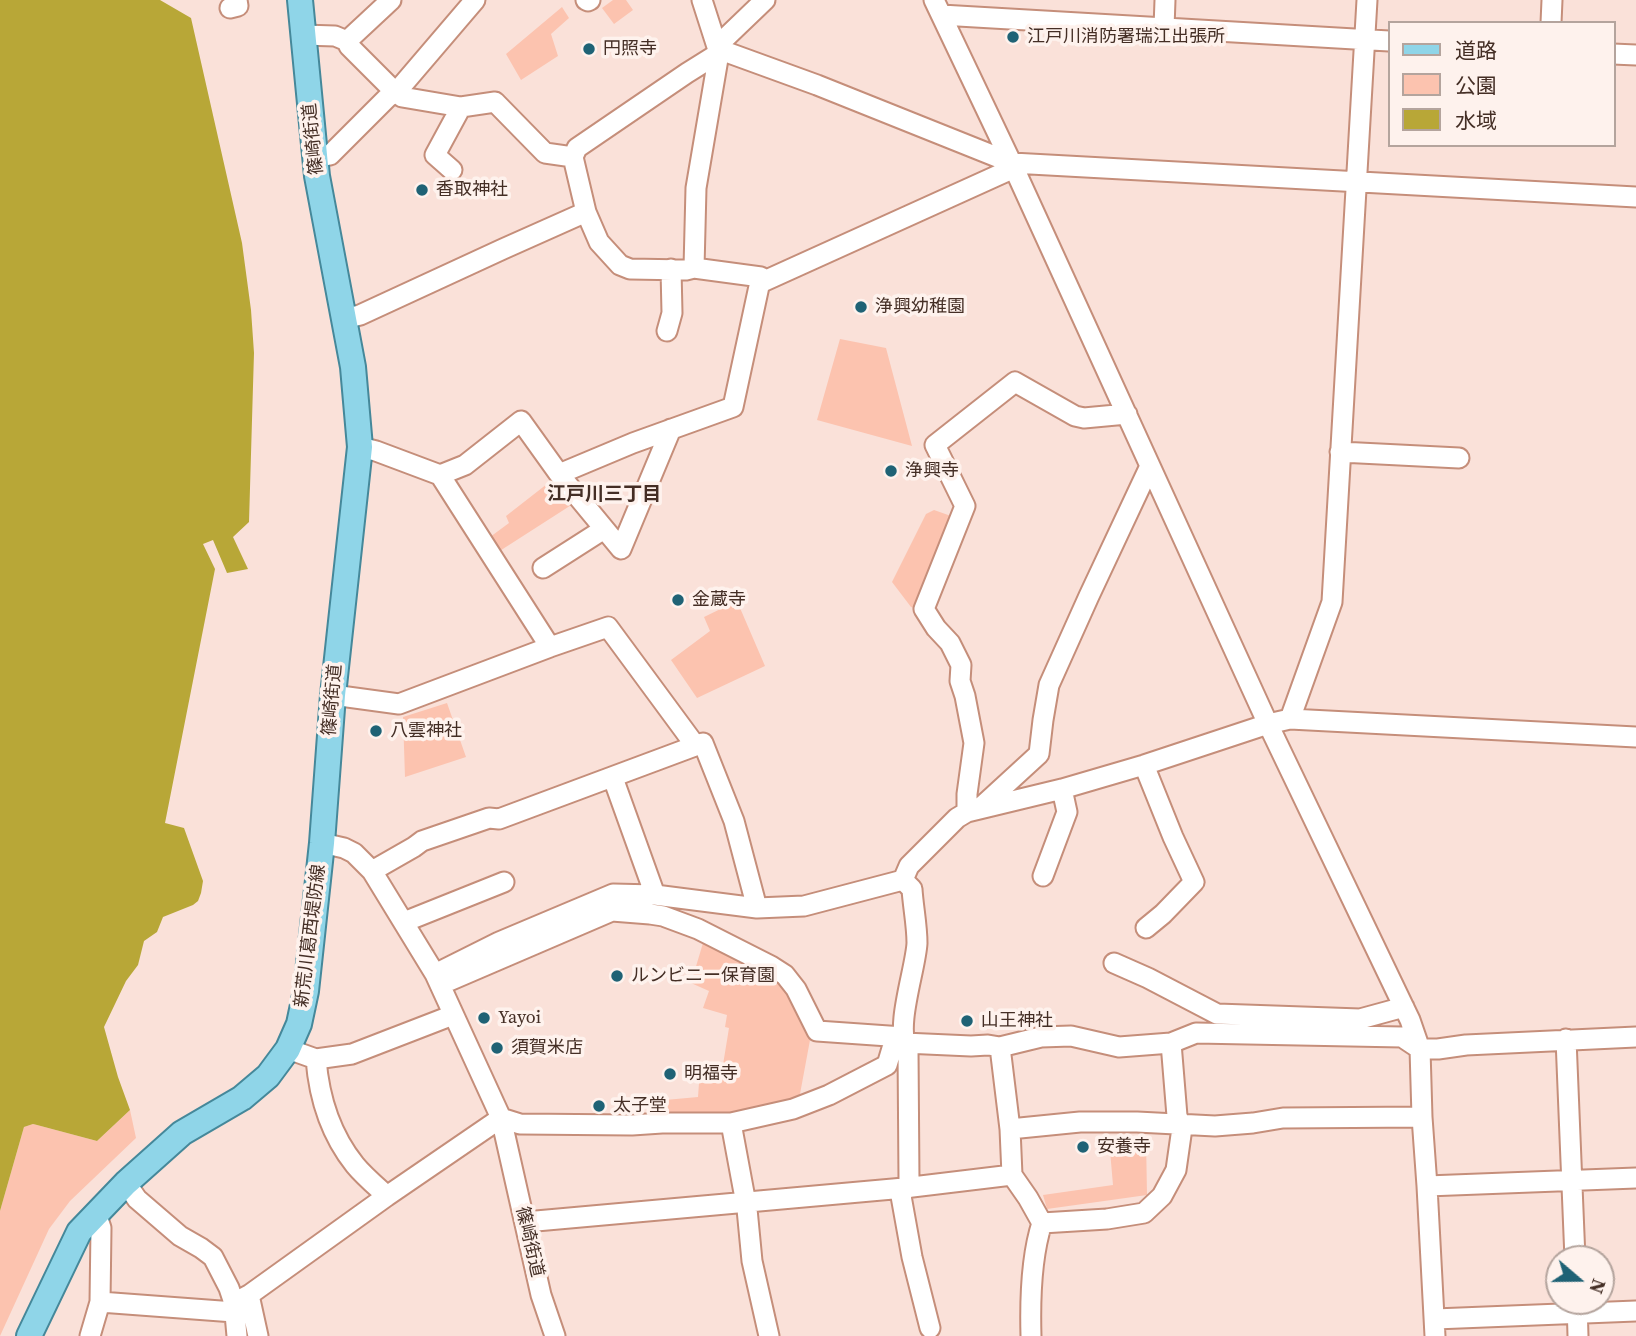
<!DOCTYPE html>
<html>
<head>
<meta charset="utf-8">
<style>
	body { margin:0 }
	#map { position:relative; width:1636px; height:1336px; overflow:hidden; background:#fae1d9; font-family:"Source Serif 4","Noto Sans JP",serif }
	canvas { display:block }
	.legend { position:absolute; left:1388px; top:21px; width:228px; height:126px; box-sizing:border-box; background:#fef2ed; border:2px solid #b4a49d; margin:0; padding:9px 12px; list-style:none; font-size:21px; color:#442e25 }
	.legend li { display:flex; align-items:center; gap:14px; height:35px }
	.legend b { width:35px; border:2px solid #b4a49d }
	.north { position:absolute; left:1545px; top:1245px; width:70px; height:70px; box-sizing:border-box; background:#fef2ed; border:2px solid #b4a49d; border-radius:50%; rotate:110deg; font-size:19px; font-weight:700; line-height:28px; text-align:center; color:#442e25 }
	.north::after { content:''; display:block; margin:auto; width:24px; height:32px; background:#1f6275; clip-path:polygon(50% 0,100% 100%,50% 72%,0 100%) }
</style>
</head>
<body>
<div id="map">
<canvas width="1636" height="1336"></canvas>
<ul class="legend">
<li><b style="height:9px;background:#8fd5e8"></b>道路</li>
<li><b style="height:19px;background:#fcc3af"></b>公園</li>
<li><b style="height:19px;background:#b8a737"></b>水域</li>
</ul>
<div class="north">N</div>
</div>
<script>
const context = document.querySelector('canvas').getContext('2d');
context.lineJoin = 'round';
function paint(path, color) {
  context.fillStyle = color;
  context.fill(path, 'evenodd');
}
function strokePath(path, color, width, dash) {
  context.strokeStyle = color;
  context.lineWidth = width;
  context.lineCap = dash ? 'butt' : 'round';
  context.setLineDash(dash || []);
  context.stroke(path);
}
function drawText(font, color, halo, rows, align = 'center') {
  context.font = font + ' "Source Serif 4","Noto Sans JP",serif';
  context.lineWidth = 7;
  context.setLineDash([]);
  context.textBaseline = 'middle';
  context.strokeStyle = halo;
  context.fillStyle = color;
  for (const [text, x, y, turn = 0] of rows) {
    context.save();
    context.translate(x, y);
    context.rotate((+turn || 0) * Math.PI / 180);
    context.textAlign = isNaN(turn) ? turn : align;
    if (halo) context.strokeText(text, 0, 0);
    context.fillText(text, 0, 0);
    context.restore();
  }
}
const green = new Path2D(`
	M613,0H626L633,10L614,24L602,8Z
	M562,7L569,18L551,34L558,56L521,80L506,54Z
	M840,339L886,348L912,446L817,420Z
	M556,477L576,502L495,554L486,540L509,523L506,516Z
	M934,510L951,516L916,609L911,607L892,582L926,514Z
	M737,601L765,666L697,698L671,660L710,631L704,617Z
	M447,703L466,757L405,777L403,717Z
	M703,943L733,956L777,980L792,994L810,1040L800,1094L785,1107L728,1116L666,1120L665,1100L698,1097L699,1083H720L729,1028L725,1027L727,1015L703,1008L709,991L691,983Z
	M130,1110L136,1138L70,1201L49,1229L0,1336V1211L24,1127L33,1124L37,1125L97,1141Z
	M1146,1138L1147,1195L1047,1209L1043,1195L1113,1185L1109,1139Z`);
const water = new Path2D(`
	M0,0H160L191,18L242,243L251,310L254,353L253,386L249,522L233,537L248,569L227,573L213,540L203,544L215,569L165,823L184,828L203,881L201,893L198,901L193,905L163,917L157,932L144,941L138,965L126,981L104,1027L118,1077L130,1110L97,1141L37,1125L33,1124L24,1127L0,1211Z`);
const minor = new Path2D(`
	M586,0L588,1L590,0
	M934,0L1014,168L1268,724L1410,1020L1420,1049L1422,1117L1427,1186L1435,1336
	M230,8L238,6L237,0
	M941,15L1389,41
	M1551,23L1552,0
	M1164,28L1165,0
	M303,35L335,36L347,41L349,46L394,91L402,97L461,107L495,102L545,153L573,157
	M347,41L391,0
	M717,46L765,0
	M718,49L817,85L1012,163L1636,197
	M1613,54L1636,55
	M315,158L330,155L387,98L399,89L475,0
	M452,170L435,155L461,107
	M694,268L696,188L719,53L702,0
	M760,283L1014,168
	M344,319L360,315L503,249L586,212
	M667,331L672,313L671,269
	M360,447L376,451L440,475L465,465L521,421L559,474L633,443L733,407L761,277L694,268L686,270L630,269L620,265L599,242L586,212L573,157L577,148L687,73L719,53
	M1340,452L1459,458
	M559,474L621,549L671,429
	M440,475L550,647
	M543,568L604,529
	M333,695L399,704L550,647L608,627L695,745
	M1290,719L1636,737
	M1144,765L1173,837L1194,882L1163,914L1146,928
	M613,778L655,895
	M979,809L1039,754L1043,720L1049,685L1089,596L1150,466
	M967,812V794L974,743L965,696L960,681L961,665L950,643L936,628L924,609L965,506L935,445L1015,382L1075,416L1084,418L1127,414
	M322,843L344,848L354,853L372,871L435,974L501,1118L541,1295L555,1336
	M372,871L414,847L422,841L489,818L499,819L703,743L734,821L757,908
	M1043,876L1067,812L1062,789
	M903,880L909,866L957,818L967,812L1062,789L1144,765L1268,724L1290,719L1332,602L1367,0
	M404,922L504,882
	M1114,963L1148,978L1217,1014L1360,1019L1404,1007
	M435,974L499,942L613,894L655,895L757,908L804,906L903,880L912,889C913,906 917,925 917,943C916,968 894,1029 908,1049L909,1181L901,1196L912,1257L930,1328
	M449,981L612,911L650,914L663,916L698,929L771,966L785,975L796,989L817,1031L903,1037
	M1566,1039L1575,1259
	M1000,1047L1010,1129L1012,1175L1028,1198L1042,1223C1031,1257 1030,1301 1031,1336
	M288,1049L316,1059L352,1054L453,1015
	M316,1059C319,1097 331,1135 355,1165C364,1176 376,1186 387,1196
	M731,1123L747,1209L752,1261L769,1336
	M1010,1129L1080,1122H1137L1215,1126L1253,1123L1283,1118L1422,1117
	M126,1183L137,1199L180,1236L201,1248L213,1257L229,1288L234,1303L237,1336
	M1427,1186L1636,1178
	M525,1222L904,1188L1012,1175
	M1042,1223L1107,1219L1144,1213L1162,1196L1176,1170L1182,1128L1177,1116L1171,1043
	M249,1295L258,1336
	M100,1302L234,1312
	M1577,1302L1578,1336
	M234,1303L249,1295L387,1196L501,1118L520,1124L632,1125L662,1123H731L793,1109L829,1095L887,1065L893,1045L904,1043L971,1046L988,1045L1000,1047L1041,1037L1071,1036L1119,1047L1171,1043L1196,1033L1402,1037L1420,1049H1438L1466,1045L1636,1037
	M1435,1319L1636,1311
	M90,1336L100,1302L101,1228L96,1213`);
const major = new Path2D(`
	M29,1336L79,1232L126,1183L182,1133L242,1098L268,1076L288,1049L299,1024L306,991L322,843L333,695L360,447L353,367L317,176L300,0`);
const markers = [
	[1013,37,7,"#1f6275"],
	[589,49,7,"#1f6275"],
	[422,190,7,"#1f6275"],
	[861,307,7,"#1f6275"],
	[891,471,7,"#1f6275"],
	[678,600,7,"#1f6275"],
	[376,731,7,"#1f6275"],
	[617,976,7,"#1f6275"],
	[484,1018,7,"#1f6275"],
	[967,1021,7,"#1f6275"],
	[497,1048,7,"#1f6275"],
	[670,1074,7,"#1f6275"],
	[599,1106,7,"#1f6275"],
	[1083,1147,7,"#1f6275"]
];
const poiNames = [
	["江戸川消防署瑞江出張所",1027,37],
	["円照寺",603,49],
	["香取神社",436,190],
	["浄興幼稚園",875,307],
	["浄興寺",905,471],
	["金蔵寺",692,600],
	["八雲神社",390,731],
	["ルンビニー保育園",631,976],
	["Yayoi",498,1018],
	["山王神社",981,1021],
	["須賀米店",511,1048],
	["明福寺",684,1074],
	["太子堂",613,1106],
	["安養寺",1097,1147]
];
const streetNames = [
	["篠崎街道",314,139,-96],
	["篠崎街道",333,700,-85],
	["新荒川葛西堤防線",311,936,-83],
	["篠崎街道",529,1242,77]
];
const neighbourhoodNames = [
	["江戸川三丁目",604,495]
];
paint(green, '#fcc3af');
paint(water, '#b8a737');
strokePath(minor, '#c58e7a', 23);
strokePath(major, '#45889a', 28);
strokePath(minor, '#fff', 19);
strokePath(major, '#8fd5e8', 24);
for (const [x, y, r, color] of markers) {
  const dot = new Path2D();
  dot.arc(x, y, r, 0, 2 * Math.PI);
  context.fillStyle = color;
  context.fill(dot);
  strokePath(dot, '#fef2ed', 2.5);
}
drawText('18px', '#442e25', '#fef2ed', poiNames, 'left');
drawText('18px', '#442e25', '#fef2ed', streetNames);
drawText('bold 19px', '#442e25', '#fef2ed', neighbourhoodNames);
</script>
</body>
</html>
